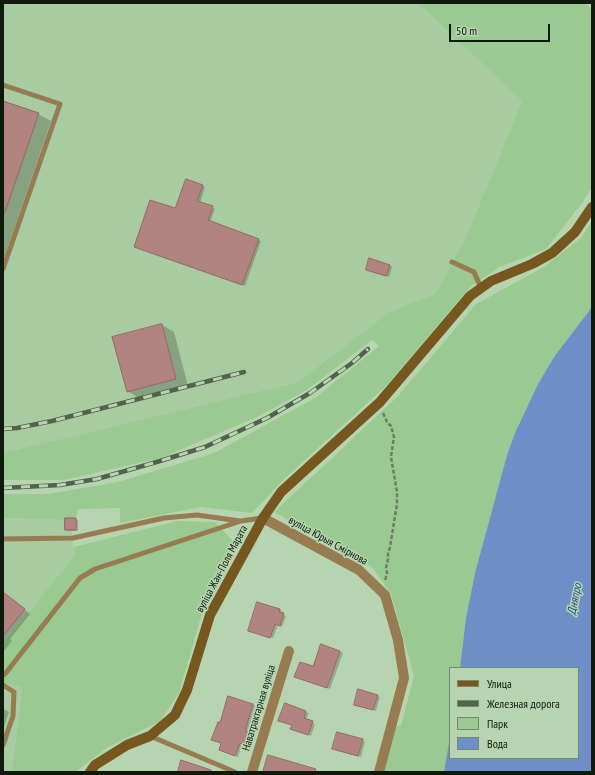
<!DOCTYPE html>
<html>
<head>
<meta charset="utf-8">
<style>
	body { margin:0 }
	#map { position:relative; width:595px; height:775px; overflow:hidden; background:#b7d4b1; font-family:"PT Sans Narrow",sans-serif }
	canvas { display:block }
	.frame { position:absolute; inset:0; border:4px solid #0f1a0d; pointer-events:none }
	.legend { position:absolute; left:449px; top:667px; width:130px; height:92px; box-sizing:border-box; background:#b7d4b1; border:1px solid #748a6f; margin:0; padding:5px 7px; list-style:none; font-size:12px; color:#0f1a0d }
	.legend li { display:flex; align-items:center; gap:8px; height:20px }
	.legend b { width:20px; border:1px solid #748a6f }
	.scale { position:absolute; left:449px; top:24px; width:101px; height:18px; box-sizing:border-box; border:2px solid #0f1a0d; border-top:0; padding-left:5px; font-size:12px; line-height:14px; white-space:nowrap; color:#0f1a0d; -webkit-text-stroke:3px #b7d4b1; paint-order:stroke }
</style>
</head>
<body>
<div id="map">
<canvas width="595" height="775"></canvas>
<div class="frame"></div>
<ul class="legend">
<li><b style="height:5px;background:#76581e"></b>Улица</li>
<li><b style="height:5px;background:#51634d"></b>Железная дорога</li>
<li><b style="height:11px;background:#9aca91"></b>Парк</li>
<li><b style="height:11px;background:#6e8fc8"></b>Вода</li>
</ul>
<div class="scale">50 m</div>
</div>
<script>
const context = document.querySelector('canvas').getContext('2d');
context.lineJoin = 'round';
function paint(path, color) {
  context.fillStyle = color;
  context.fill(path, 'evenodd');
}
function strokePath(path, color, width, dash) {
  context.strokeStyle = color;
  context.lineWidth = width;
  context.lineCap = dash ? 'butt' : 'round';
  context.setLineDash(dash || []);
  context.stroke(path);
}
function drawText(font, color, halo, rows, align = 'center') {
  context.font = font + ' "PT Sans Narrow",sans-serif';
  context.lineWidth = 3;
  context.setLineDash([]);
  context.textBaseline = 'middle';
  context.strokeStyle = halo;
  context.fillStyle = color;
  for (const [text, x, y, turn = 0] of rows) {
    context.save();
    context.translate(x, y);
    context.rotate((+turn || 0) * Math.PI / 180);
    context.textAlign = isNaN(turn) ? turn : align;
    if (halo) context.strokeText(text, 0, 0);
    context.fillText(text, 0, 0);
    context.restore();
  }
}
const built = new Path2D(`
	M3,3H418L522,101L465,240L435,294L389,312L298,382L3,453Z
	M3,518L65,520V518H76V530L72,531L74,556L3,644Z
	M3,683L22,687L12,772H3Z`);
const green = new Path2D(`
	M418,3H586L592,9V187L582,203L546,249L500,267L471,286L386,386L284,479L252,513L201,507L120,523V508L78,509L76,518H65V520L3,518V494H48L118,482L214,453L315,398L379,346L372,340L307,390L257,417L161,458L64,480H3V453L298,382L389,312L435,294L465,240L522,101Z
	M592,221V307L554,357L538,384L515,433L507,455L475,573L466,618L460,668H450V736L444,772H376L391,724L401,726L414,676L391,594L372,567L274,512L332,458L398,396L476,304L544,267L581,238Z
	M177,521L215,522L234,542L201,617L179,693L160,721L108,747L78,770L77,772H12L22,687L3,683V644L74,556V547Z`);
const water = new Path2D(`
	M592,307V772H444L450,736V758H578V668H460L466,618L475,573L507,455L515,433L538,384L554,357Z`);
const shadow = new Path2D(`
	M3,102L38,114L51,121L3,261Z
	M203,186L205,187L200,203L215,209L210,222L261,241L245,286L137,248L176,210Z
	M389,265L392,267L389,277L370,271Z
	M162,325L174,332L188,386L140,399L128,391Z
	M76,519L78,520V531H69L66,530Z
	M6,595L12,599L30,614L10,639L12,641L3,652V598Z
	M279,609L282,611L281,614L286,616L282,627L278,625L273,638L252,632Z
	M322,645L343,653L330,689L298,678L314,668Z
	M377,696L380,697L376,711L358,706Z
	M253,704L255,706L247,733L252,736L248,746L242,744L238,757L222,751V744L215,741Z
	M285,705L309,713L306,720L315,724L311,736L294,730Z
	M3,709L9,712L3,730Z
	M363,740L365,742L361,757L336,750Z`);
const building = new Path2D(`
	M3,101L39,113L5,212H3Z
	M186,179L203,185L197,201L213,206L208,220L259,239L242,285L134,247L150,200L175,208Z
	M369,258L390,265L386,276L366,270Z
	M162,324L176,379L127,392L112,337Z
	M65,518H76V530H65Z
	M3,592L25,609L3,636Z
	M257,602L280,609L279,612L284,613L280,626L275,624L270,638L248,631Z
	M321,644L340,651L327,688L294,677L300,662L313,666Z
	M358,689L378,695L373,710L354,705Z
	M228,696L253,704L245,731L250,733L245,745L240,743L235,756L219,750L221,743L211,740L218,722H220Z
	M285,703L306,711L304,718L313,721L308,735L290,729L292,725L278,721Z
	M337,732L363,739L358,756L332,749Z
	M268,755L316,769L315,772H263Z
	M181,760L211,770V772H178Z`);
const path = new Path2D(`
	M383,413L387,422L391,426L394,437L391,457L397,492V504L390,547L388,554V559L386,568L387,573L385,581`);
const lane = new Path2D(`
	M3,85L60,104L3,269
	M452,262L474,272L481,288
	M3,539L73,538L164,518L197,515L240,521
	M3,675L5,674L80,578L95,569L241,521L262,518
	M3,685L14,692L13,716L3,745
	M150,736L235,772`);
const street = new Path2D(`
	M263,518L359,570L385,595L398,640L404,678L379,772
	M252,772L289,651`);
const secondary = new Path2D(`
	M90,772L95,765L127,745L150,736L175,715L187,690L210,615L263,518L281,492L380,402L470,296L491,281L532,264L552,253L575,232L592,207`);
const rail = new Path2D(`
	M3,429L17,428L52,421L244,372
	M3,488L60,485L97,479L160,461L205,447L267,418L310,393L352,363L368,349`);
const streetNames = [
	["вуліца Юрыя Смірнова",328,541,29],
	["вуліца Жан-Поля Марата",222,569,-62],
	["Наватрактарная вуліца",259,708,-73]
];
const waterNames = [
	["Дняпро",575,599,-78]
];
paint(built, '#a8cba2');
paint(green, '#9aca91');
paint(water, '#6e8fc8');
paint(shadow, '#0003');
paint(building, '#b18381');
strokePath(building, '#956968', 1);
strokePath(path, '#6a7f66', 2.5, [4, 2]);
strokePath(lane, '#967c50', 5);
strokePath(street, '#967c50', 10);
strokePath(secondary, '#76581e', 10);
strokePath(rail, '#51634d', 4.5);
strokePath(rail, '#b7d4b1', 3, [9]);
drawText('11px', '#0f1a0d', '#b7d4b1', streetNames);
drawText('italic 12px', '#234b91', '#b7d4b1', waterNames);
</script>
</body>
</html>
